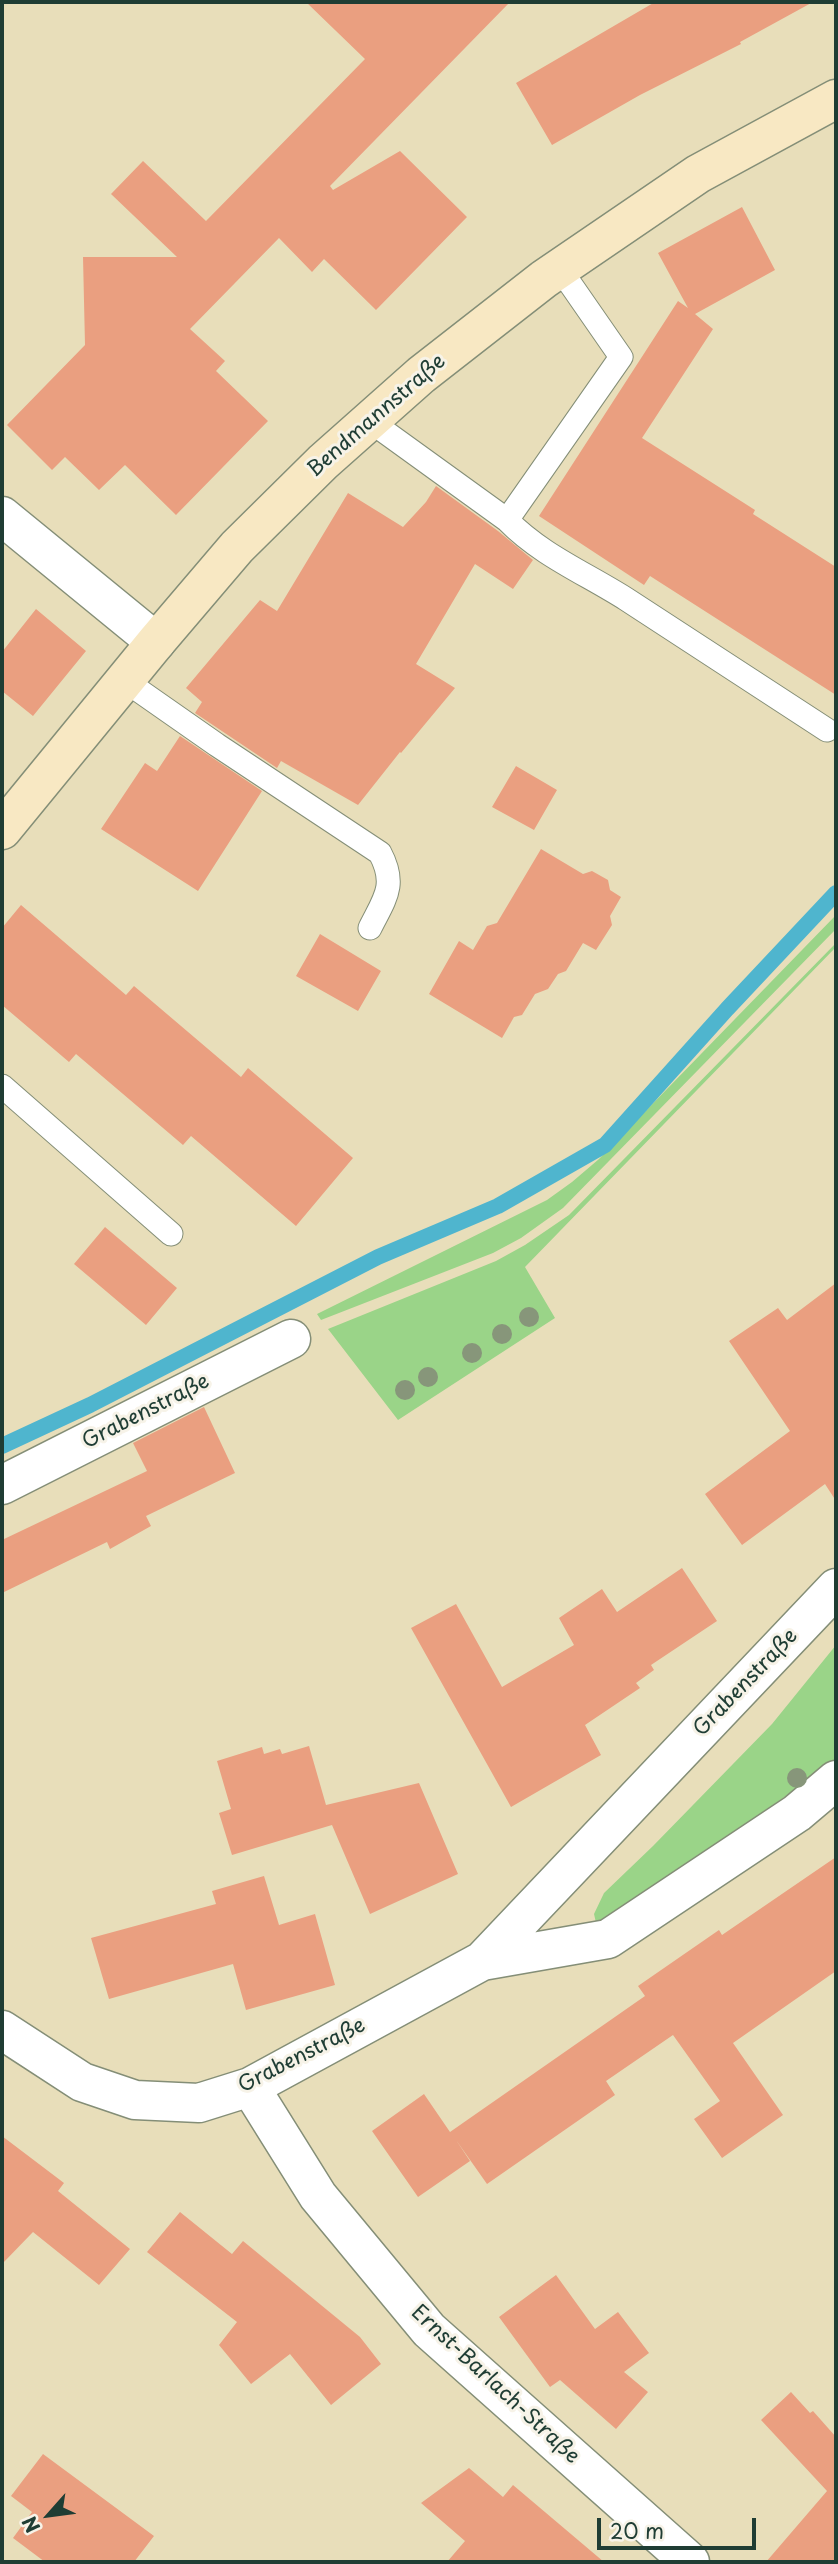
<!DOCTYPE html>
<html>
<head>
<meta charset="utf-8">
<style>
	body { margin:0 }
	#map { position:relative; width:838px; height:2564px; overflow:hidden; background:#e8deba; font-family:"Playpen Sans",sans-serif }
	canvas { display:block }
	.frame { position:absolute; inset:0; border:4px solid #1f3d34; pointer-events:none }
	.north { position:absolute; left:14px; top:2480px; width:70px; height:70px; -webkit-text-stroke:5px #f7f3e8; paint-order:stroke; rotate:242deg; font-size:19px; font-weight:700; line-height:28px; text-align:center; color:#1f3d34 }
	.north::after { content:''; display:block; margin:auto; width:24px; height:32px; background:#1f3d34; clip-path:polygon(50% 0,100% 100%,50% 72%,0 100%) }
	.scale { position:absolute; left:597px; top:2518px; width:159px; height:32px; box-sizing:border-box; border:4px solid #1f3d34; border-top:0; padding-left:9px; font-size:21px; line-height:24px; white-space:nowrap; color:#1f3d34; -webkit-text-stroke:5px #f7f3e8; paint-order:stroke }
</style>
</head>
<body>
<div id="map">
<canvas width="838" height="2564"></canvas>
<div class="frame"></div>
<div class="north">N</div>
<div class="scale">20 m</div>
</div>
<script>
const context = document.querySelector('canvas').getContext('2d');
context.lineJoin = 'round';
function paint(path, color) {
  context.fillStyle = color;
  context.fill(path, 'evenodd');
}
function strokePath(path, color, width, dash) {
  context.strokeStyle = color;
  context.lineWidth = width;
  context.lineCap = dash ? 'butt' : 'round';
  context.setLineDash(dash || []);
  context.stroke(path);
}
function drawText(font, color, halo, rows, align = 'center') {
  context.font = font + ' "Playpen Sans",sans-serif';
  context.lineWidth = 6;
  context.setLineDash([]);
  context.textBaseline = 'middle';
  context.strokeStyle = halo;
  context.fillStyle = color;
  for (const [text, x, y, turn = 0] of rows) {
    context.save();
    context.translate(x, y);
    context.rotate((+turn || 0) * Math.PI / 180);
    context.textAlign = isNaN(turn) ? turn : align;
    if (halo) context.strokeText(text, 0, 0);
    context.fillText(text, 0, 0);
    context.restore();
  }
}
const green = new Path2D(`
	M836,915V929L563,1208L521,1238L493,1253L321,1320L317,1314L547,1200L572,1182L599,1159Z
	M836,943V947L525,1267L555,1318L398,1420L328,1329L496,1261L525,1245L569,1215Z
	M836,1645V1760L691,1864L597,1927L594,1914L604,1893L653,1846L772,1724Z`);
const stream = new Path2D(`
	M2,1446L90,1405L378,1257L498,1206L605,1145L727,1009L836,893`);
const building = new Path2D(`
	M306,2H510L330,186L333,190L400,151L467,217L376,310L324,259L312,272L279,238L190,329L225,361L216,371L268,421L176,515L125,465L99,490L65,457L52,470L7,425L85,345L83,257H177L111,194L143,161L206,221L365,59Z
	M655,2H813L740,42L741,44L640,95L552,145L516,83Z
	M742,207L775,270L695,314L713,329L642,438L755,510L753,514L836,567V695L650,576L644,585L539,516L678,301L688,308L658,253Z
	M436,486L498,531L533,560L513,589L475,564L416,664L455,688L401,753L400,752L358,805L281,761L277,768L195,713L202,702L186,688L260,600L277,611L348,493L403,527L426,502Z
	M36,609L86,651L33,716L2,691V652Z
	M180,736L262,791L198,891L101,829L145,763L157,771Z
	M516,766L557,790L534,830L492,807Z
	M541,849L583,874L592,871L608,880L610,890L621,897L610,916L612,925L596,950L583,943L566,971L558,974L548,989L535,994L522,1015L514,1017L502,1038L429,994L459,941L473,950L487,926L497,923Z
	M21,905L126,995L134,986L241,1077L248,1068L353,1158L296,1226L191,1136L183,1145L76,1054L69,1062L2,1005V928Z
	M320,934L381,971L358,1011L296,976Z
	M105,1227L177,1288L146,1325L74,1264Z
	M836,1283V1501L825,1484L742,1545L705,1494L790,1431L729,1341L778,1308L787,1320Z
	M204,1407L235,1473L146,1516L151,1526L110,1549L107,1542L2,1593V1540L147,1471L133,1443Z
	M682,1568L717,1621L651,1665L654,1670L636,1683L640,1688L585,1725L601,1755L511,1807L411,1628L456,1604L502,1687L574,1645L559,1618L602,1589L617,1612Z
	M309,1746L326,1805L419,1783L458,1874L370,1914L332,1825L232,1855L219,1813L231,1809L217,1761L262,1747L264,1754L280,1749L282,1754Z
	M836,1857V1971L733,2043L783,2115L722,2158L694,2119L720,2101L673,2035L606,2081L615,2095L487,2184L456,2140L470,2161L418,2197L372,2131L424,2094L450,2132L645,1996L638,1986L719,1930L722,1935Z
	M264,1876L279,1925L315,1914L335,1985L246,2010L233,1964L109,1999L91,1938L216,1904L212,1891Z
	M2,2136L64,2183L58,2191L130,2249L99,2285L33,2232L2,2264Z
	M180,2212L232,2254L243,2241L360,2337L381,2364L331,2405L290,2354L251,2384L219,2345L237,2322L147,2252Z
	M556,2275L595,2329L618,2312L649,2353L624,2372L648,2392L616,2429L560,2380L550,2387L499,2317Z
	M791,2392L810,2413L813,2411L836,2437V2562H766L827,2491L761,2420Z
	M43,2454L154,2536L134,2562H45L13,2538L32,2512L11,2496Z
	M469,2468L503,2497L513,2485L604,2562H447L465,2541L421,2503Z`);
const lane = new Path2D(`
	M370,421L507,520L621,357L560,269
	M507,520C541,555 585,573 626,599C693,642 760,686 827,730
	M124,680L217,745L380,853C397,885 385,898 370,928
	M2,1086L171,1234`);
const street = new Path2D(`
	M2,516L156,642
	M2,1485L291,1339
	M482,1961L608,1939L797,1813L836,1780
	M2,2030L82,2082L135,2100L199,2103L250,2087L482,1961L836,1588
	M250,2087L318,2196L429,2330L690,2562`);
const secondary = new Path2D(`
	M2,830L156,642L237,547L323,462L421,375L544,279L698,174L836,99`);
const trees = [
	[529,1317],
	[502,1334],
	[472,1353],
	[428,1377],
	[405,1390],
	[797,1778]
];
const streetNames = [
	["Bendmannstraße",377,416,-41],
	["Grabenstraße",146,1412,-27],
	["Grabenstraße",746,1683,-46],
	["Grabenstraße",302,2056,-27],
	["Ernst-Barlach-Straße",495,2385,43]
];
paint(green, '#9ad488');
strokePath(stream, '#4fb5ce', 16);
paint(building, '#ea9f80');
strokePath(lane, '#848e77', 25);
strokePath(street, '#848e77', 41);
strokePath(secondary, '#848e77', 41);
strokePath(lane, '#fff', 23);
strokePath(street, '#fff', 38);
strokePath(secondary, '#f8e8c3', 38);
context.fillStyle = '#87967a';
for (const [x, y] of trees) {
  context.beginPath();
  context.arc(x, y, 10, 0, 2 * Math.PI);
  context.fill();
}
drawText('21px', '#1f3d34', '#f7f3e8', streetNames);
</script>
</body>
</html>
